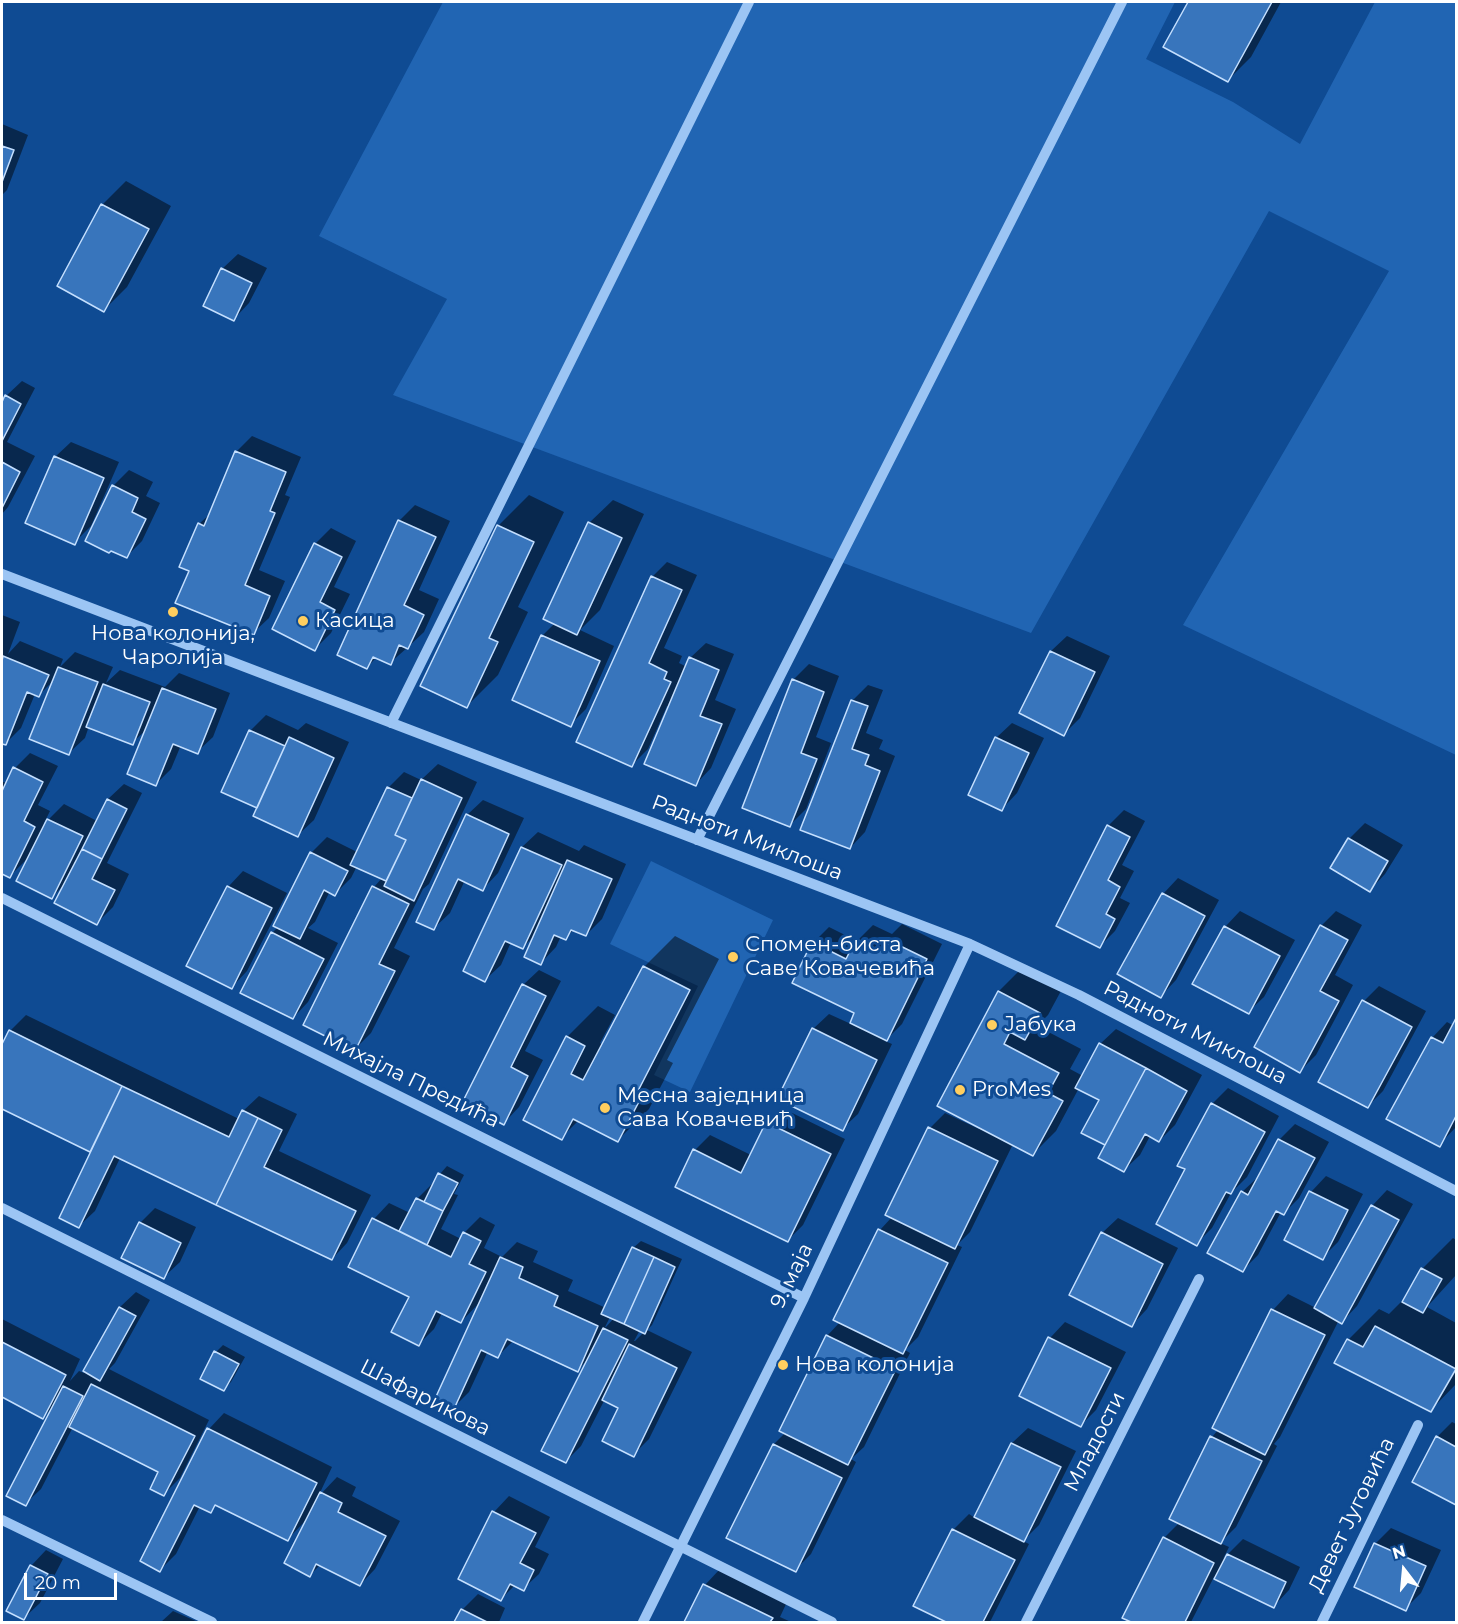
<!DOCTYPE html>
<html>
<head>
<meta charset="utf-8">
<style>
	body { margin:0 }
	#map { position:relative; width:1458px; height:1624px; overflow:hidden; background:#0f4b93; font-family:Montserrat,sans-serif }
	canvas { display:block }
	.frame { position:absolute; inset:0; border:3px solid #fff; pointer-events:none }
	.north { position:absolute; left:1374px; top:1540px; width:60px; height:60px; -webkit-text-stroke:4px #0f4b93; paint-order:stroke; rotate:344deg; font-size:16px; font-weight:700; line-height:24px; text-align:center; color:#fff }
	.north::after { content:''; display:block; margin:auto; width:21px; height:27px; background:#fff; clip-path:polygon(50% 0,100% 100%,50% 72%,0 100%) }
	.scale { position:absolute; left:24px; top:1573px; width:93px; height:27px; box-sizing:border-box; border:3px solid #fff; border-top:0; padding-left:8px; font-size:18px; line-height:21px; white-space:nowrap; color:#fff; -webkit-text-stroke:4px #0f4b93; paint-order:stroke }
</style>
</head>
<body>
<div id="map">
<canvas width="1458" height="1624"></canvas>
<div class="frame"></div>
<div class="north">N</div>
<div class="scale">20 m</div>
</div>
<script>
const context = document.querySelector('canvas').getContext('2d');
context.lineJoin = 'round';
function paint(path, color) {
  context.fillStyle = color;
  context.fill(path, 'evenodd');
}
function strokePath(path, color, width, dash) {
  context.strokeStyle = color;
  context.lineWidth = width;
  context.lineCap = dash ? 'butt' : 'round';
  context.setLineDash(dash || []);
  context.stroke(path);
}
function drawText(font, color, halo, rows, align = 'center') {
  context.font = font + ' Montserrat,sans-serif';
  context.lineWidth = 6;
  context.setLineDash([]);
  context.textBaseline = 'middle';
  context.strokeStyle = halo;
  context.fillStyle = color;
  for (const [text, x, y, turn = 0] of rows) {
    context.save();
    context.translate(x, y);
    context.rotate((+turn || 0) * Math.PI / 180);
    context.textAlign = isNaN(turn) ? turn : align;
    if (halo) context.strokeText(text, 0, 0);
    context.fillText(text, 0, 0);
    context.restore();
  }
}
const green = new Path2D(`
	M443,2H1175L1146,59L1233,102L1300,144L1375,2H1456V755L1183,625L1389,271L1269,211L1031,633L393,395L447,299L319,236Z
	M651,861L773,920L690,1092L654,1075L698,986L610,944Z`);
const shadow = new Path2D(`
	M1189,2H1281L1251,57L1228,80L1165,46Z
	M2,124L28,135L7,190L2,195Z
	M126,181L171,206L127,287L104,310L102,205Z
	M238,254L267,268L249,303L234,319L222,269Z
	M22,381L35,388L7,442L35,456L8,507L2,514V405L6,396Z
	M252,436L301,457L285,495L290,497L259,570L285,581L269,618L253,633L191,570L199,524L211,513L236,452Z
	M71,442L119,462L91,526L74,543L55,457Z
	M129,470L153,482L146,496L160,503L142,541L127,556L113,486Z
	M529,495L564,512L518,607L528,612L498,675L467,706L498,526Z
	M613,500L644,514L600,610L580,630L614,646L586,709L570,725L542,636L555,623L589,523Z
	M415,505L450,521L419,590L439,599L424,632L408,647L390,663L377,657L367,667L399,521Z
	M331,528L356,541L334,587L350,594L331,633L315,649V544Z
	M667,562L697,575L664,648L682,656L679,663L687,667L690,658L706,643L734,654L715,700L736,709L711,768L696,784L670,707L667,706L648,749L632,765L652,577Z
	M2,615L20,622L8,654L20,641L63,659L60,667L75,652L113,667L106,683L120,670L165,687L179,673L230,693L213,737L197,752L181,745L171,769L156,784L147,729L132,743L89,726L85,738L69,753L54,680L39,695L35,694L21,728L5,744L2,742Z
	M1067,636L1110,656L1080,718L1064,734L1021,713L1051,651Z
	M809,664L839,676L816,737L831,743L806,809L790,825L793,680Z
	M868,685L883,690L866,733L883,740L879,749L895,756L865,832L850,848L802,829L853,700Z
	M266,715L298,730L306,723L349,742L314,820L298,835L259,808L250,731Z
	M1012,723L1044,738L1017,793L1002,809L996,738Z
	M30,753L58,766L38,805L50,811L43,825L64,804L97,821L108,799L124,784L142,793L107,863L129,874L113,907L97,923L65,884L51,898L30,856L9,877L2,873V781L7,784L15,768Z
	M438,764L477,782L429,884L423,889L394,948L410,956L371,1033L355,1049L374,887L382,878L357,866L351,878L335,894L330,891L315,922L308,928L338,943L308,1002L293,1018L272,933L278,927L311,853L327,837L357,852L388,788L404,772L421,780Z
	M483,800L524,818L498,873L483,889L465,880L450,913L434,928L467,815Z
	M1124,810L1145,821L1122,865L1134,871L1120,898L1130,903L1115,931L1100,946L1108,826Z
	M1365,823L1403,845L1385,874L1370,890L1332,868L1349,839Z
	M538,832L579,851L584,845L626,864L602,919L586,935L574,929L566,938L561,936L556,947L541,963L535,935L523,947L511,942L501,965L485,980L465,971L522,847Z
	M243,871L287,893L247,971L232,987L228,887Z
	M1178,878L1219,900L1176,980L1161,996L1163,894Z
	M1240,911L1295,940L1264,997L1248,1012L1225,927Z
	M1336,911L1362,925L1335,975L1353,985L1316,1055L1300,1071L1321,926Z
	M902,924L942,944L902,1024L885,1041L892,1044L858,1114L842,1129L813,1029L829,1014L851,1024L856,1013L813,943L829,927L857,941L873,925L892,934Z
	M675,936L719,959L667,1060L673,1063L649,1109L618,1140L579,1120L561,1138L567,1037L598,1006L615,1015L600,1043L603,1045L644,967Z
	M1022,968L1062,989L1048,1015L1037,1026L1081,1049L1070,1069L1083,1076L1100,1044L1116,1029L1202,1075L1175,1125L1159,1141L1150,1136L1140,1155L1124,1170L1107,1145L1101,1100L1079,1088L1056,1131L1033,1154L1013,1144L970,1232L957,1245L962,1247L918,1337L905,1350L910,1353L864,1447L851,1459L856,1462L811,1554L795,1570L774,1444L786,1432L781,1430L827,1336L840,1322L880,1230L892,1217L930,1128L945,1113L979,1129L980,1127L939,1105L999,991Z
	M539,970L561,981L525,1051L543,1060L519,1107L504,1123L464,1103L523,985Z
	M1379,986L1426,1011L1383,1091L1368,1106L1364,1001Z
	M26,1015L239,1119L243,1111L259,1096L297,1114L279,1151L371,1195L347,1243L332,1259L120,1158L95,1211L79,1226L92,1152L2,1107V1048L10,1031Z
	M1456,1021V1127L1439,1145L1432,1038L1447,1022L1454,1026Z
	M1228,1088L1279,1116L1247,1177L1231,1193L1212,1228L1196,1244L1187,1169L1212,1104Z
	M782,1108L845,1139L803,1225L788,1240L695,1150L710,1135L751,1155L767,1123Z
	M1295,1124L1329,1142L1299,1198L1284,1213L1281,1212L1258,1255L1243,1270L1242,1192L1258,1177H1259L1279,1140Z
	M447,1166L464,1175L454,1194L458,1195L441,1229L461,1239L464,1233L480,1217L495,1225L484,1248L502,1257L517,1242L538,1251L533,1262L573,1280L568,1291L606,1308L633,1248L641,1241L682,1259L652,1325L647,1330L692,1352L649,1439L633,1455L620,1407L605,1399L581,1446L566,1461L588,1359L578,1370L513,1341L498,1356L488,1351L469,1392L453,1408L481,1301L461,1322L442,1313L434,1329L419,1344L411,1296L350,1266L374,1219L389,1203L410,1213L417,1199L433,1183L434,1184L440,1174ZM610,1317L614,1318L606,1327H605ZM640,1330L644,1332L635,1341H634Z
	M1326,1176L1363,1194L1338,1242L1322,1258L1286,1240L1311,1192Z
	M1387,1190L1413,1204L1357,1306L1342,1322L1339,1320L1280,1437L1274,1444L1277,1446L1236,1527L1220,1543L1229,1547L1223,1559L1243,1539L1300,1567L1289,1590L1274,1606L1214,1577L1191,1622H1124L1128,1619L1164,1538L1180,1522L1171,1518L1212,1437L1218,1430L1273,1310L1288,1294L1316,1308L1372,1206Z
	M155,1208L196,1227L180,1262L164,1277L140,1223Z
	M1118,1218L1178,1248L1147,1309L1132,1325L1102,1233Z
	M1453,1238L1456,1240V1275L1427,1307L1456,1323V1384L1431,1410L1348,1340L1379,1309L1389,1314L1407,1296L1422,1269Z
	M136,1292L150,1300L115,1363L109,1369L209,1420L180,1478L164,1494L160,1472L73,1427L41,1489L25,1504L53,1407L43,1417L2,1396V1319L80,1359L70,1381L79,1371L84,1373L120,1307Z
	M1065,1322L1126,1352L1096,1410L1081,1425L1021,1395L1050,1338Z
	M223,1345L245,1357L231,1382L223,1390L216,1352Z
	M224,1413L332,1467L318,1497L337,1477L356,1487L352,1496L400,1521L375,1569L360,1585L320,1565L310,1575L307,1519L288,1539L217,1504L210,1511L200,1506L176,1554L160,1570L142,1560L209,1429Z
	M1452,1422L1456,1424V1503L1414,1481L1437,1437Z
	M1028,1428L1076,1451L1039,1525L1023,1541L1029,1544L991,1620L989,1622H949L915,1606L953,1530L969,1514L975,1518L1012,1443Z
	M509,1496L550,1517L535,1547L549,1554L539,1574L523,1589L515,1585L501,1599L494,1512Z
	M1391,1528L1441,1550L1421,1593L1405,1609L1356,1586L1375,1544Z
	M46,1550L63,1559L40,1603L24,1618L31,1566Z
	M720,1569L787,1602L780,1617L791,1622H686L705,1585Z
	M478,1594L505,1608L499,1622H456L462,1610Z
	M173,1611L198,1622H161Z`);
const building = new Path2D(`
	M1188,2H1272L1228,82L1163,47Z
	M2,146L14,150L2,182Z
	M101,204L149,229L104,312L57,286Z
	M221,268L252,283L234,321L203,306Z
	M5,395L21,404L2,441V402Z
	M235,451L286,472L270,511L275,513L245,585L270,596L254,635L175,603L189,571L179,567L198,523L204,526Z
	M54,456L104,478L75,545L25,523Z
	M2,462L20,472L2,508Z
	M112,485L138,498L132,512L146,519L127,558L111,551L109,553L85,541Z
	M398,520L436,537L404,605L424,615L408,649L399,645L391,665L373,657L367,669L337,655Z
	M588,522L622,538L577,635L543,619Z
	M497,525L534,542L489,638L498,642L467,708L420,686Z
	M314,543L342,557L320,602L335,610L315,651L272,629Z
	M651,576L682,590L649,663L667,672L664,679L671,682L632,767L576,742Z
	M541,635L600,661L571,727L512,700Z
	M1050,651L1095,672L1064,736L1019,713Z
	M3,656L49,675L39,697L27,692L6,745L2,744V661Z
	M689,657L719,670L700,716L722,724L696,786L644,764Z
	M58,667L98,682L69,755L29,739Z
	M792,679L824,692L801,753L817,759L790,827L742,808Z
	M103,684L150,702L133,745L86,727Z
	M162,688L216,709L198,754L173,744L156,786L127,774Z
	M851,700L868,706L852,749L869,755L865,765L880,771L850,849L800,830Z
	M249,730L285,746L257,808L221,792Z
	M289,737L334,758L298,837L253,816Z
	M995,737L1029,753L1002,811L968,795Z
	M13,767L43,782L24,821L35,827L10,878L2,874V791Z
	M421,779L462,798L414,901L384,886L406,840L395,835Z
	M387,787L412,798L395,835L406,840L386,881L350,865Z
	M107,799L127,809L102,859L82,849Z
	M466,814L509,834L483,891L458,879L434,930L416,922Z
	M47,819L83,836L52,899L16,881Z
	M1107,825L1130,837L1108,880L1120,887L1106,914L1115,919L1100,948L1056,926Z
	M1348,838L1388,861L1370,892L1330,868Z
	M521,847L562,865L523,949L505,941L485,982L463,971Z
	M82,849L102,859L92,879L115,890L97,925L54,903Z
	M310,852L348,871L335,896L324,890L300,939L273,926Z
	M567,860L612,879L586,936L571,930L566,940L554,935L541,965L524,957Z
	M227,886L272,908L232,989L186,966Z
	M372,886L409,904L379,964L395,971L355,1051L303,1025Z
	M1162,893L1205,916L1161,998L1117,974Z
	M1320,925L1348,940L1320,991L1339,1001L1300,1073L1254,1047Z
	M1224,926L1280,956L1249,1014L1192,984Z
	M271,932L324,959L293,1019L240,993Z
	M856,939L880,951L886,939L927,959L887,1041L850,1023L854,1013L792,983L812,942L846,959Z
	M643,966L690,990L638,1091L643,1094L618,1142L573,1119L562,1140L523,1120L566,1036L585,1046L571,1074L583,1080Z
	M522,984L546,996L511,1067L528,1076L504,1125L462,1103Z
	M998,991L1040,1013L1025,1040L1010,1032L1004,1044L1059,1073L1048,1093L1063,1101L1033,1156L937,1106Z
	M1362,1000L1412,1027L1368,1108L1318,1082Z
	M1456,1018V1116L1440,1147L1386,1119L1431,1037L1443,1043Z
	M812,1028L877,1060L843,1131L777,1099Z
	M9,1030L122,1086L90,1152L2,1109V1044Z
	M1099,1043L1146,1068L1105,1145L1081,1133L1099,1100L1075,1088Z
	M1146,1068L1187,1091L1159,1142L1145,1134L1124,1172L1098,1158Z
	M122,1086L229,1137L242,1110L258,1118L216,1205L114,1156L79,1228L59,1218Z
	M1211,1103L1265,1132L1231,1194L1226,1192L1197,1246L1156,1224L1185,1169L1177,1166Z
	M258,1118L282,1130L264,1167L356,1211L332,1260L216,1205Z
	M766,1122L831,1154L788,1242L675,1187L693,1149L741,1173Z
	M928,1127L998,1161L955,1249L885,1215Z
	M1278,1139L1315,1158L1284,1215L1276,1211L1243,1272L1207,1253L1241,1191L1248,1195Z
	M438,1173L458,1183L443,1211L424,1202Z
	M1309,1191L1348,1210L1323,1260L1284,1240Z
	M416,1198L443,1211L427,1245L399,1231Z
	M1371,1205L1399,1220L1342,1324L1314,1308Z
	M372,1218L451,1257L463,1232L481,1241L469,1264L486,1272L461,1323L436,1311L419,1346L391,1332L409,1297L348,1267Z
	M139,1222L181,1243L164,1279L121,1258Z
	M878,1229L948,1263L903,1354L833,1320Z
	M1101,1232L1163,1264L1132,1327L1069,1295Z
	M632,1247L654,1257L624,1324L601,1314Z
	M500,1257L523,1267L519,1278L558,1296L554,1306L598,1326L578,1372L507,1339L498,1358L481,1350L454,1409L434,1401Z
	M654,1257L675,1267L645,1334L624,1324Z
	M1421,1268L1442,1279L1423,1313L1402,1302Z
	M119,1307L136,1316L100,1381L83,1371Z
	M1271,1309L1325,1335L1265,1455L1212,1428Z
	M1375,1326L1456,1369L1431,1412L1334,1363L1347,1339L1363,1347Z
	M603,1328L628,1340L566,1463L541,1451Z
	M826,1335L896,1369L848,1465L779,1431Z
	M1048,1337L1111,1368L1081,1427L1019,1396Z
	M2,1342L66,1375L43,1419L2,1397Z
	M629,1344L677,1368L634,1457L602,1441L618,1408L602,1400Z
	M214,1351L239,1364L224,1391L200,1379Z
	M91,1384L195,1436L164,1496L150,1489L158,1472L69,1427Z
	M63,1386L83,1396L26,1506L6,1496Z
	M207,1428L317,1483L288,1541L215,1505L211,1513L194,1505L160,1572L140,1561Z
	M1210,1436L1262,1461L1221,1544L1169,1519Z
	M1436,1436L1456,1447V1505L1412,1482Z
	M1011,1443L1061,1467L1024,1542L974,1517Z
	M773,1444L842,1478L796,1572L726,1538Z
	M320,1492L342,1503L338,1512L386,1536L360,1586L316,1564L310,1577L284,1563Z
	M492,1511L536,1533L520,1563L534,1570L524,1591L510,1584L501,1601L458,1579Z
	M952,1529L1015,1560L983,1622H946L913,1606Z
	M1163,1537L1214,1563L1185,1622H1131L1122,1618Z
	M1374,1543L1426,1566L1406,1611L1354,1587Z
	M1227,1554L1286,1582L1274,1608L1214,1579Z
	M30,1565L48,1574L24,1620L6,1611Z
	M703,1584L773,1618L770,1622H684Z
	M461,1609L487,1622H454Z`);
const minor = new Path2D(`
	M2,574L970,944L1079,995L1456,1191
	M391,723L749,2
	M697,840L1122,2
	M2,898L804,1298
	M2,1208L832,1622
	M2,1520L212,1622
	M643,1622L804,1298L970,944
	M1026,1622L1199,1279
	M1322,1622L1418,1425`);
const markers = [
	[173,612,6,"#ffce5f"],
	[303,621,6,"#ffce5f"],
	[733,957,6,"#ffce5f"],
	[992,1025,6,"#ffce5f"],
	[960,1090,6,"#ffce5f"],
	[605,1108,6,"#ffce5f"],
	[783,1365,6,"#ffce5f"]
];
const poiNames = [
	["Касица",315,621],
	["Нова колонија,",173,634,"center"],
	["Чаролија",173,658,"center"],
	["Спомен-биста",745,945],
	["Саве Ковачевића",745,969],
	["Јабука",1004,1025],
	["ProMes",972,1090],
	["Месна заједница",617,1096],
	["Сава Ковачевић",617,1120],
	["Нова колонија",795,1365]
];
const streetNames = [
	["Радноти Миклоша",747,838,21],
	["Радноти Миклоша",1195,1033,27],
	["Михајла Предића",411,1080,26],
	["9. маја",792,1276,-64],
	["Шафарикова",425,1398,27],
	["Младости",1095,1442,-63],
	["Девет Југовића",1352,1515,-64]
];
paint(green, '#2165b3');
paint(shadow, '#0007');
paint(building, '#3875bc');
strokePath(building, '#c4dffe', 1.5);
strokePath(minor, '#9cc5f4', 10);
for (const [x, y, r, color] of markers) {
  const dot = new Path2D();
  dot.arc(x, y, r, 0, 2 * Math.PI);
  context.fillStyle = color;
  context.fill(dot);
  strokePath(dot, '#0f4b93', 2);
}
drawText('21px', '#fff', '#0f4b93', poiNames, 'left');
drawText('21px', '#fff', '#0f4b93', streetNames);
</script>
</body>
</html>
